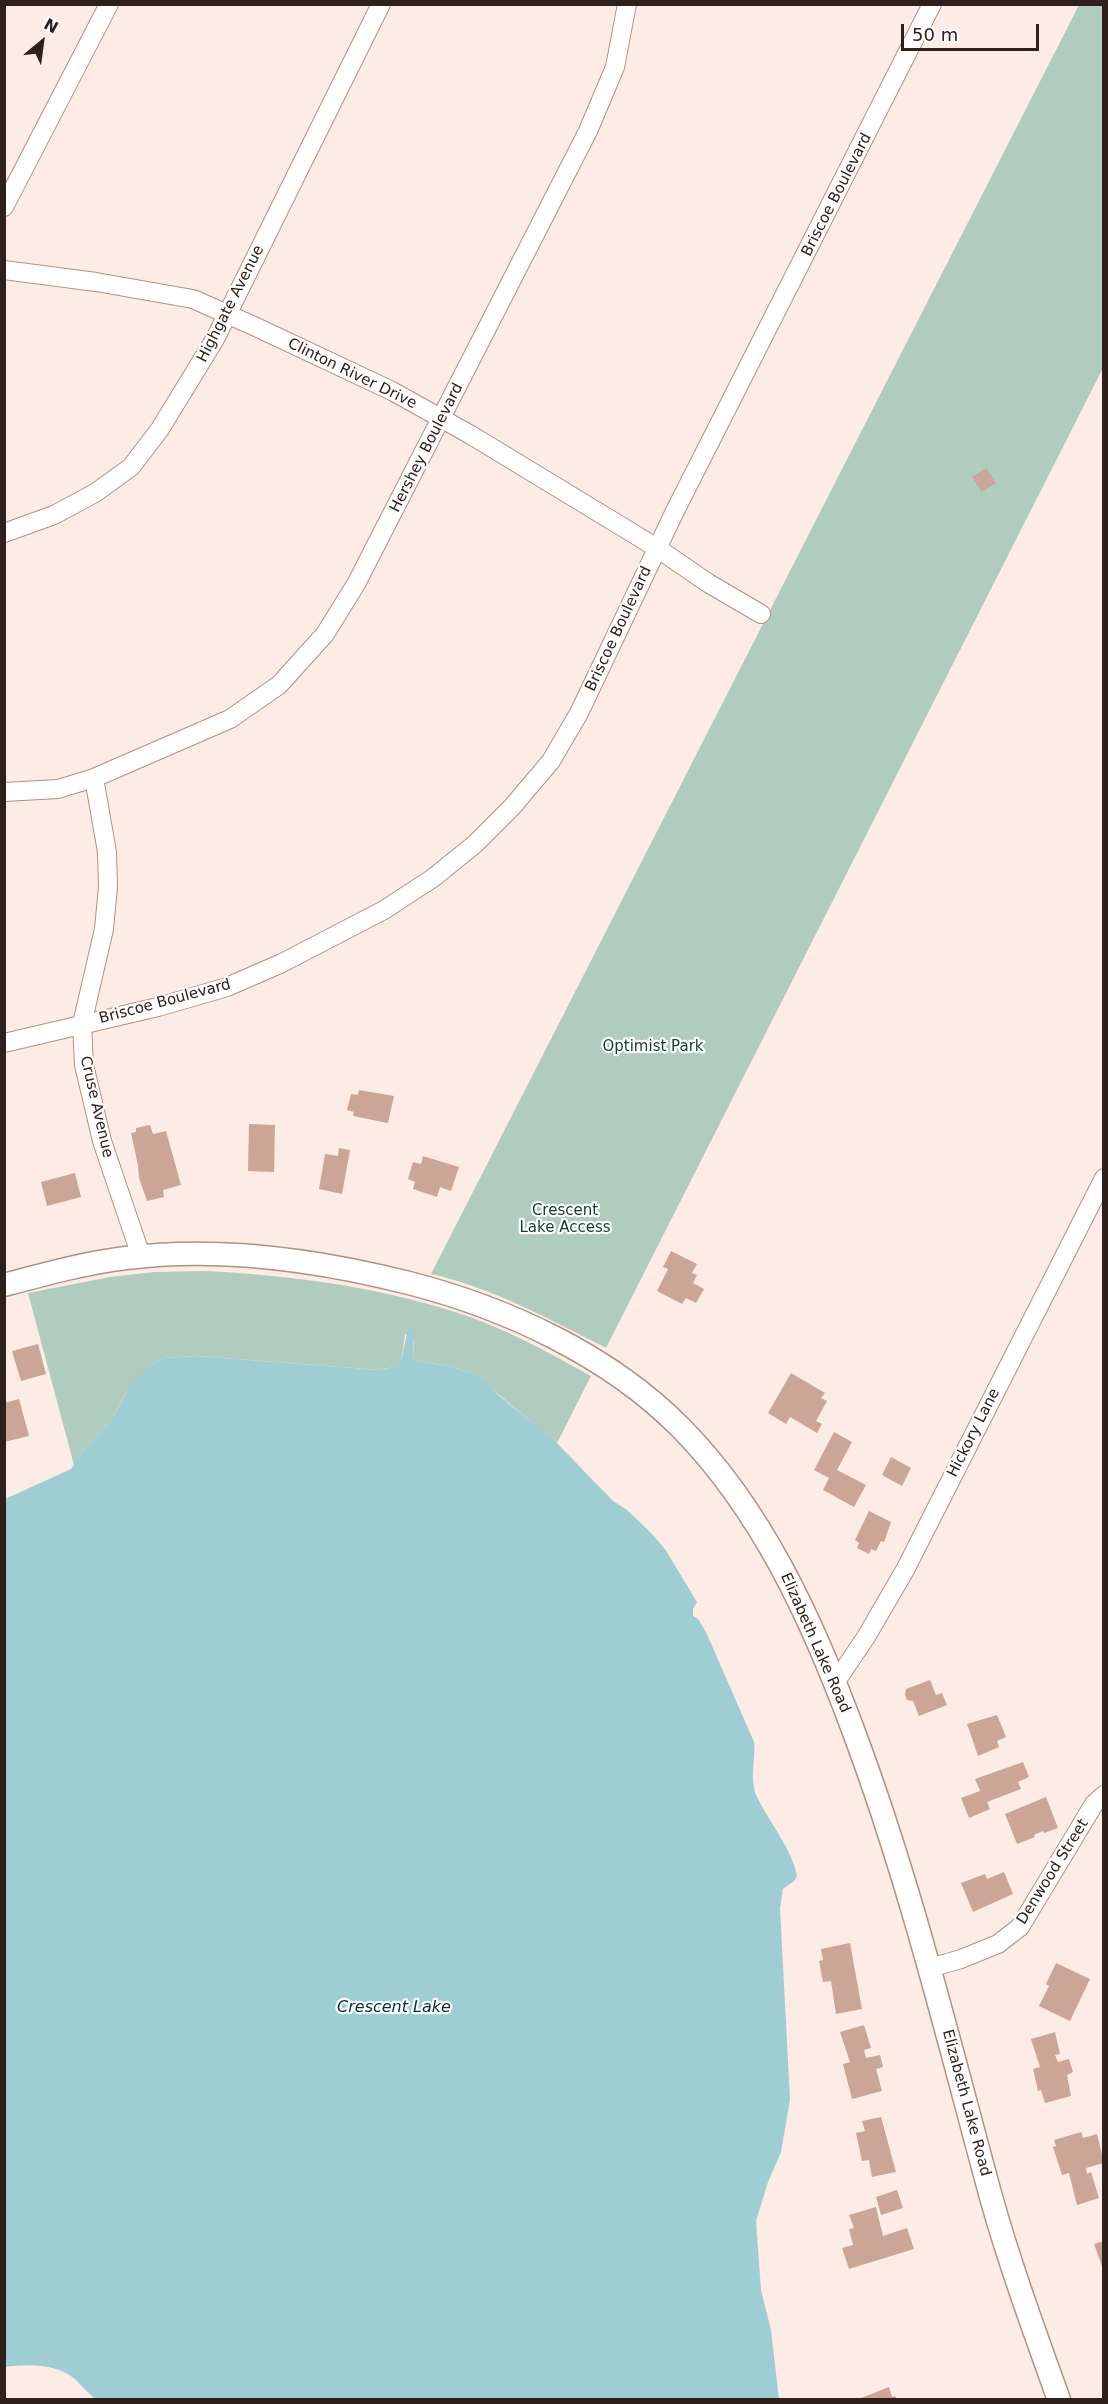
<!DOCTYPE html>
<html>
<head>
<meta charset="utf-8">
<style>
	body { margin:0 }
	#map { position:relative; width:1108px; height:2404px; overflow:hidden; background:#fcece5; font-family:"DejaVu Sans",sans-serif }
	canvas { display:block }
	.frame { position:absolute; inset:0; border:6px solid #2e201a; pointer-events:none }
	.north { position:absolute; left:12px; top:12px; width:60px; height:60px; -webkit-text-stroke:4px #fff; paint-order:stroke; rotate:29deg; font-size:16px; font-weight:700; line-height:24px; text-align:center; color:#2e201a }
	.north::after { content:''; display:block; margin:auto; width:21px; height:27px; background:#2e201a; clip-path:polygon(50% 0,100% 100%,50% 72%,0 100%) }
	.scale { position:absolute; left:901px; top:24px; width:138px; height:27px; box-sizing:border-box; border:3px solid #2e201a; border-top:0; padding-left:8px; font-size:18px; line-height:21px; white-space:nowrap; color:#2e201a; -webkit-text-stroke:4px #fff; paint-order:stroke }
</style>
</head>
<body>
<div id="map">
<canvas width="1108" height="2404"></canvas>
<div class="frame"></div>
<div class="north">N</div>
<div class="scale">50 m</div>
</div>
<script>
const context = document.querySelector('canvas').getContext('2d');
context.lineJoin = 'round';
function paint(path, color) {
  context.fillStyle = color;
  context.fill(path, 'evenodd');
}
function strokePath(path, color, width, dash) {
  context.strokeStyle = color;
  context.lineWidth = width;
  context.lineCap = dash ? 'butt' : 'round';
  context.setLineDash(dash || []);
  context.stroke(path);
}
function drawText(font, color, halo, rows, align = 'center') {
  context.font = font + ' "DejaVu Sans",sans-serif';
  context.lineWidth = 4.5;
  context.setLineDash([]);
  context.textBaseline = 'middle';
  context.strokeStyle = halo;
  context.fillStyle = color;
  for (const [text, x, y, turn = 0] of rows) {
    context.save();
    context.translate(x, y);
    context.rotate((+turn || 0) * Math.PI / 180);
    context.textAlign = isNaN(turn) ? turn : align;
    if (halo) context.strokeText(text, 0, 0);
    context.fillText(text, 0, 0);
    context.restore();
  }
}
const green = new Path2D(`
	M1079,5H1103V368L606,1348C549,1319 493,1288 431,1274Z
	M204,1271C288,1275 374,1286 455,1312C503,1327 548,1352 591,1376L557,1443L474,1374L449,1366L416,1361L413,1358L414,1339L405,1334L402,1357L398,1366L379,1370L196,1356L164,1358L150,1366L126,1393L110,1422L82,1452L74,1465L28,1293L110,1277L155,1272Z`);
const water = new Path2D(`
	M408,1329H412L414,1332L413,1358L416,1361L449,1366L474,1374L486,1382L498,1395L553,1439L613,1501L627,1510L651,1533L665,1549L694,1597L697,1602L693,1609V1616L698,1619L706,1632L754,1742C756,1760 749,1780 757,1797C768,1820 793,1851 797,1876L794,1881L783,1889L780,1908L790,2100L781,2152L768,2182L756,2221L761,2290L771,2330L779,2399L96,2400C88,2393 82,2386 75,2379C56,2363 27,2364 5,2367V1499L71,1469L82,1452L110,1422L132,1383L150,1366L164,1358L196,1356L379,1370L398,1366L402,1357Z`);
const building = new Path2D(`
	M986,468L996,483L982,492L972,477Z
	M359,1090L394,1096L388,1123L353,1116L354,1112L347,1110L351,1094L358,1095Z
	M249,1124L275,1125L274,1172L248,1171Z
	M150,1125L153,1134L166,1131L181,1185L163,1190L164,1197L147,1201L139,1178L138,1165L131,1133L136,1132V1128Z
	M339,1148L350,1150L342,1194L319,1189L325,1154L338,1156Z
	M423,1156L459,1167L451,1191L440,1187L437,1197L413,1189L415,1182L408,1179L413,1162L421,1164Z
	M75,1173L81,1197L47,1206L41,1182Z
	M671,1251L697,1264L692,1273L697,1275L693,1283L704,1289L696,1303L686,1298L682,1304L657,1291L668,1269L663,1267Z
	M38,1344L46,1374L21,1381L12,1351Z
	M791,1373L825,1393L821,1398L827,1401L816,1421L822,1424L817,1433L790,1417L786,1424L768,1413Z
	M19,1399L29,1436L4,1442V1403Z
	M834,1432L852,1442L837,1470L866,1485L854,1507L823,1490L829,1478L814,1470Z
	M891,1457L911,1468L902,1486L882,1475Z
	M869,1511L891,1522L884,1542L881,1541L876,1551L871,1549L869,1554L857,1548L859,1543L855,1540Z
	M930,1680L936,1695L942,1693L947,1705L919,1716L913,1701L907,1700L905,1695L906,1689Z
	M997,1715L1006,1737L997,1741L999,1747L978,1756L967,1724Z
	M1023,1762L1029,1777L1018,1782L1021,1789L987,1802L990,1809L969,1818L961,1798L980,1791L975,1779Z
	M1046,1797L1058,1828L1044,1833L1043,1831L1034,1835L1035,1837L1017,1844L1005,1814Z
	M1004,1872L1013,1894L973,1912L961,1883L985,1874L987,1879Z
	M850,1943L862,2009L836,2014L831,1981L823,1982L819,1961L823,1960L821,1949Z
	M1056,1963L1090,1979L1070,2021L1039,2006L1049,1986L1046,1984Z
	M864,2025L871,2048L864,2050L866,2058L880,2055L883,2067L876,2069L882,2091L852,2099L843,2064L850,2062L840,2032Z
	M1055,2032L1060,2054L1055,2055L1058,2062L1069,2059L1073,2072L1067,2075L1071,2096L1045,2103L1041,2090L1038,2091L1033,2069L1040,2067L1031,2039Z
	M881,2117L896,2172L872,2177L869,2160L862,2161L856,2133L865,2131L862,2121Z
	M1081,2132L1083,2138L1097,2134L1104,2163L1086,2168L1087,2174L1091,2172L1099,2198L1077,2205L1069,2173L1062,2175L1053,2147L1056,2146L1054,2140Z
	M897,2190L903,2208L881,2215L876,2197Z
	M876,2207L883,2236L907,2228L914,2249L849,2269L842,2248L853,2245L849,2229L854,2228L849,2215Z
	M1104,2241V2269H1103L1094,2244Z
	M889,2387L892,2397L895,2396L897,2400H856Z`);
const minor = new Path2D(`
	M4,207L109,4
	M4,270L96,282L193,299L256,327L392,391L471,435L657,548L708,583L761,614
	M4,533L54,515L95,493L131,467L160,429L215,339L381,4
	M94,778L107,852L108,887L104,929L82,1024L84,1065L102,1141L141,1256
	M4,792L58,789L94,778L230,719L279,685L325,634L356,584L588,131L615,67L627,4
	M4,1043L158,1007L227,987L282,963L384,910L433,878L475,844L512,807L551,761L579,713L675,511L932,4
	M835,1683L866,1637L905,1570L1104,1178
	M930,1968L961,1959L998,1944L1020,1927L1094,1804L1104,1795`);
const tertiary = new Path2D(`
	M4,1285C45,1274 85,1263 126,1258C220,1246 318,1260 409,1283C506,1308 609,1355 681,1428C762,1510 812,1620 852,1727C910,1881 948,2039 991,2197C1010,2265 1035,2333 1059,2400`);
const streetNames = [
	["Briscoe Boulevard",837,195,-63],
	["Highgate Avenue",231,304,-63],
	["Clinton River Drive",352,374,26],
	["Hershey Boulevard",427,448,-63],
	["Briscoe Boulevard",619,629,-65],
	["Briscoe Boulevard",165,1002,-15],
	["Cruse Avenue",96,1107,77],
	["Hickory Lane",974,1433,-63],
	["Elizabeth Lake Road",815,1643,66],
	["Denwood Street",1053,1872,-58],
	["Elizabeth Lake Road",966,2103,75]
];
const parkNames = [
	["Optimist Park",653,1047],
	["Crescent",565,1211],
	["Lake Access",565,1228]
];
const waterNames = [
	["Crescent Lake",394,2008]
];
paint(green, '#b0ccbd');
paint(water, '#9ecdd3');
paint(building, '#cba596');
strokePath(minor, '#b49081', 20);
strokePath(tertiary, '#b49081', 25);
strokePath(minor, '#fff', 18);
strokePath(tertiary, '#fff', 22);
drawText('15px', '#2e201a', '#fff', streetNames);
drawText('15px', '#0d3f2b', '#fff', parkNames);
drawText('italic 16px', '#013035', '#fff', waterNames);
</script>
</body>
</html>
